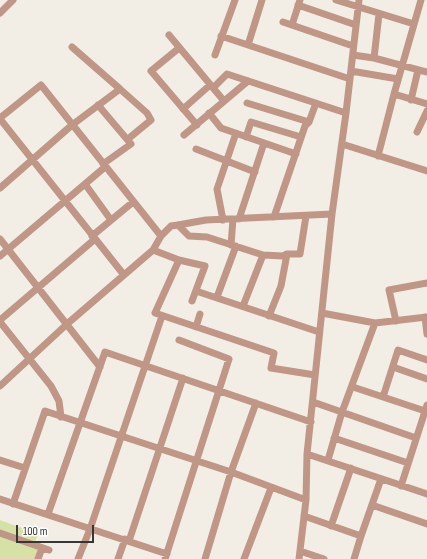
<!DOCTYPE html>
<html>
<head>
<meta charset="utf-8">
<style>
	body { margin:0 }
	#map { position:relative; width:427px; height:559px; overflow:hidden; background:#f3eee5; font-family:"Sofia Sans Condensed",sans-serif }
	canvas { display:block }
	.scale { position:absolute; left:16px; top:525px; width:78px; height:18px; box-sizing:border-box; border:2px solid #383632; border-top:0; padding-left:5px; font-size:12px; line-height:14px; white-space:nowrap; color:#383632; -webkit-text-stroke:3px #fff; paint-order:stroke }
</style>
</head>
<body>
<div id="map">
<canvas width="427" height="559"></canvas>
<div class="scale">100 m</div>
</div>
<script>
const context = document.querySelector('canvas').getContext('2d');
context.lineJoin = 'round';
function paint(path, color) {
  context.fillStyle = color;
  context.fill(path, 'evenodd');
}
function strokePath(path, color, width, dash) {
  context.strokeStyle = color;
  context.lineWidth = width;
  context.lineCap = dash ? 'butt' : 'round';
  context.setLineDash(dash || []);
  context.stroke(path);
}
const green = new Path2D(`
	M0,520L38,534L35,542L0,530Z
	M0,536L38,549L35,559H0Z`);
const minor = new Path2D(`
	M336,0L414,24
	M298,5L356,25
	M0,13L13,0
	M283,22L353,46
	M292,25L300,0
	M169,35L224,101
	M221,36L350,79
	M248,45L262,0
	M179,48L151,71L197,125
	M215,55L235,0
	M353,55L374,58L427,72
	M374,58L379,14
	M351,71L398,79
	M213,88L227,74L346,113
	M120,89L147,113L151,120L128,139
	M394,94L427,104
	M411,100L418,70
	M247,103L309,122
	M98,105L131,144L103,164
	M183,109L210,85
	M209,113L221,128L296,154
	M0,118L41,85L161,236
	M0,119L124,275
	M417,132L427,111
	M184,135L248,81
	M246,137L251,122L301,137
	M342,144L427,171
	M196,149L255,172
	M378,156L394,94L421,0
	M85,184L111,220
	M0,188L72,125L120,89L72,47
	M274,217L305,126L309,122L316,103
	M239,219L264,143
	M223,220L217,189L236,133
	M178,225L189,236L207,237L263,255L283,256L287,254H300L306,216
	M92,236L133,202
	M0,239L100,367
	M231,245L233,219
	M153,250L179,260L205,266L192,301
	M0,256L105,167
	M179,260L155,313L274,353L271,368L315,375
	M196,291L319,332
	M217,297L236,246
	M243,306L263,255
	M322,313L375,323L427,317
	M269,316L281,286L287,254
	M425,317L427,334
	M0,320L95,239
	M396,321L389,290L427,283
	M0,322L51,386L59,401L61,417
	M196,327L200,314
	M393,367L427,379
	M0,386L67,324L153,250L161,236L171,226L178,225L206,220L332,214
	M353,387L425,411
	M383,397L398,350L427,360
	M313,402L416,438
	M334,438L408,463
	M307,454L427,494
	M0,460L25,468
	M328,460L342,412L375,323
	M401,486L427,405
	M0,499L167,554
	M13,504L45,411L231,472L306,500
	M372,505L427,524
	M48,514L105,352L311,422
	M304,516L361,536L381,479
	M331,526L351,468
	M0,533L49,550
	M129,541L183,378
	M300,551L324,559
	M38,559L42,548
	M78,559L90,529L162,316
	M118,559L125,539
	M165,559L229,359L179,340
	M205,559L231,472L256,403
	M244,559L271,488
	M299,559L306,500L307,454L332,214L346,113L359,0
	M354,559L361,536`);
paint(green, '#d6e2a5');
strokePath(minor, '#c09787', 7);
</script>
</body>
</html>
